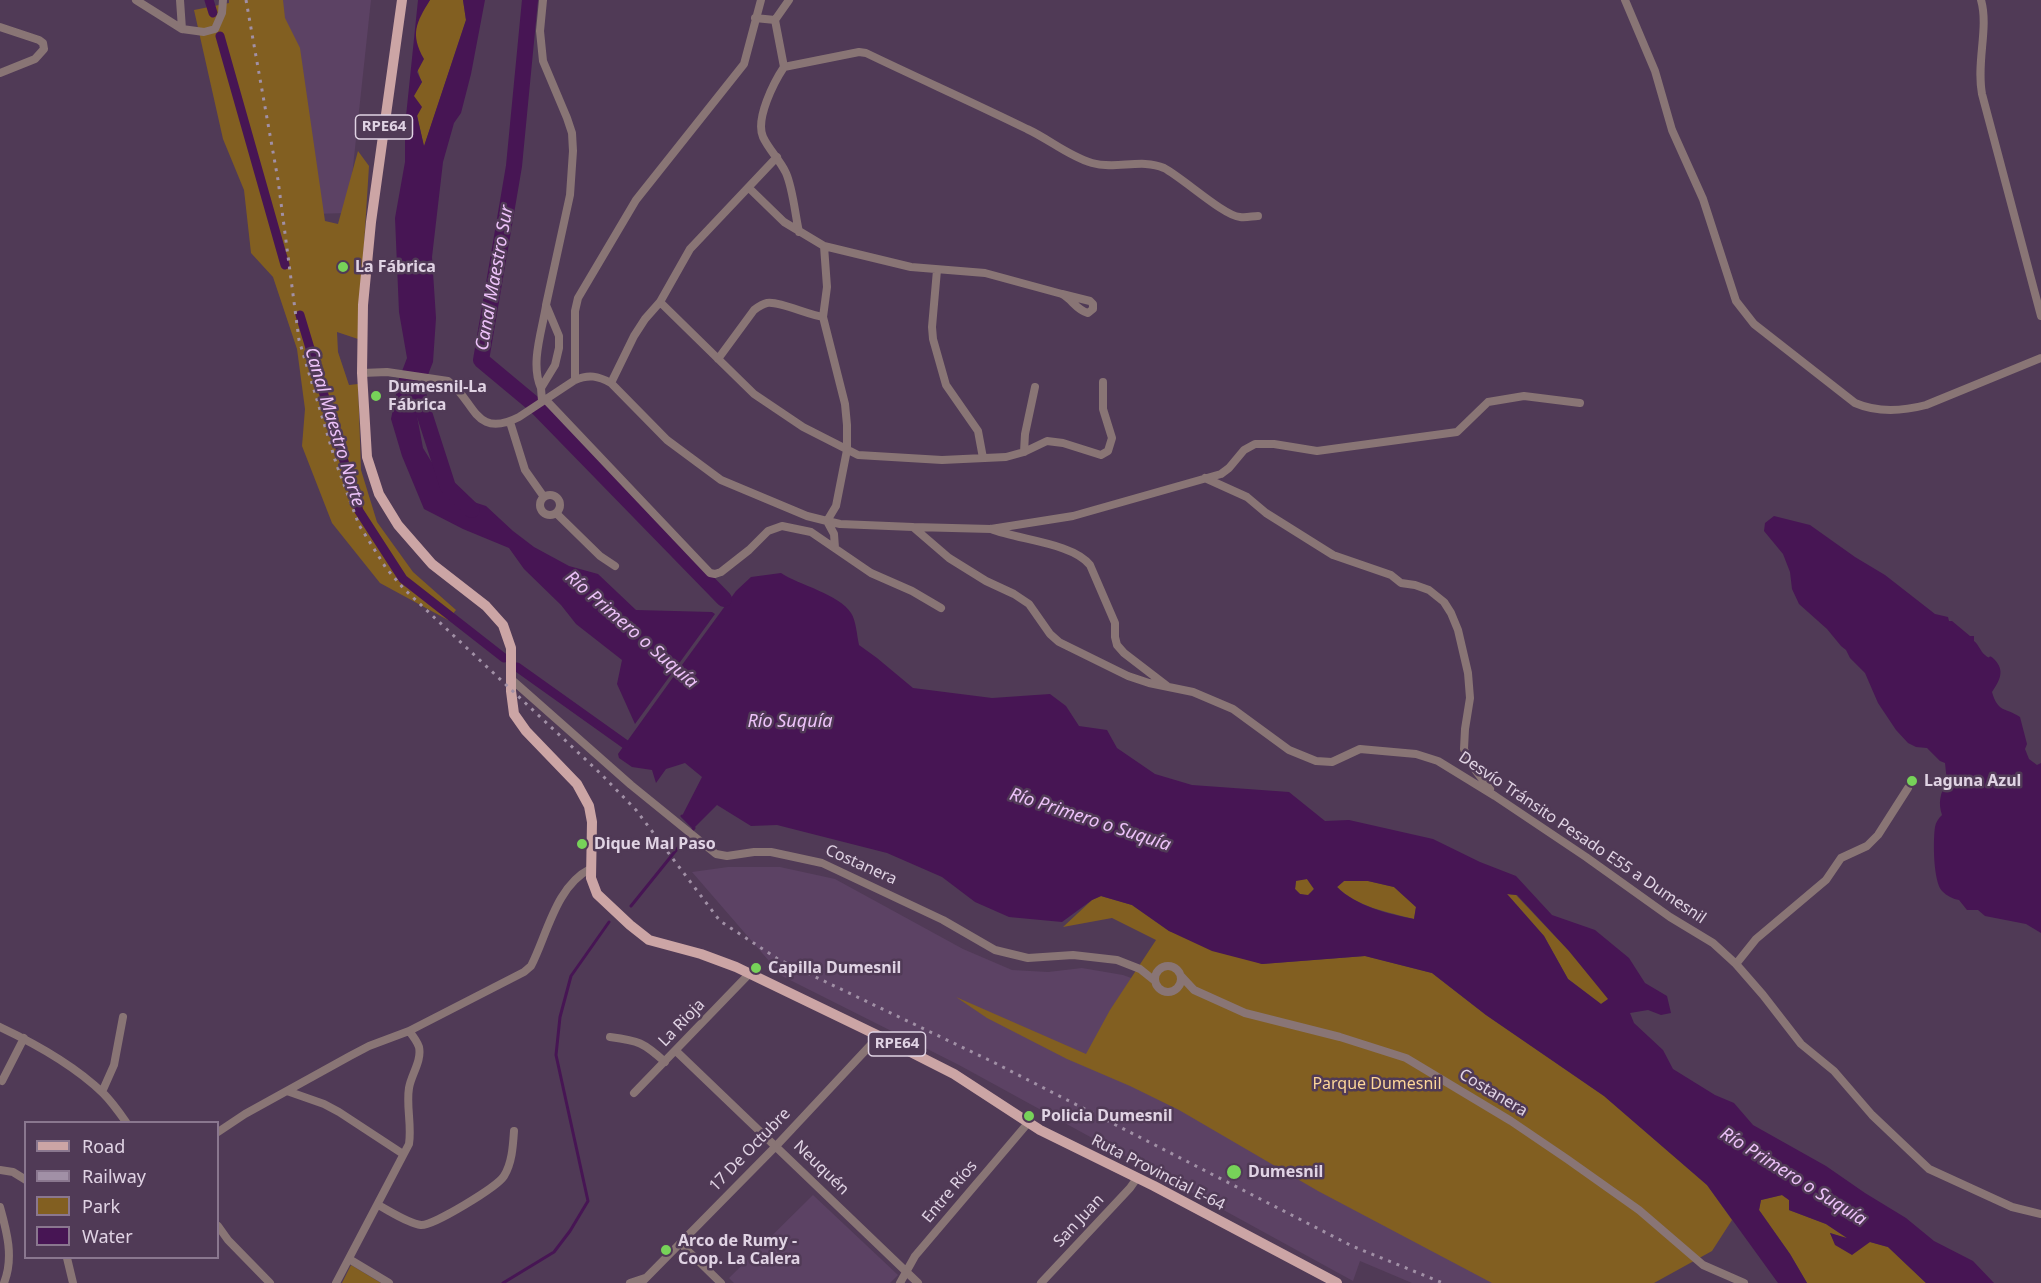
<!DOCTYPE html>
<html>
<head>
<meta charset="utf-8">
<style>
	body { margin:0 }
	#map { position:relative; width:2041px; height:1283px; overflow:hidden; background:#503a56; font-family:"Noto Sans",sans-serif }
	canvas { display:block }
	.legend { position:absolute; left:24px; top:1121px; width:195px; height:138px; box-sizing:border-box; background:#503a56; border:2px solid #8a778f; margin:0; padding:8px 10px; list-style:none; font-size:18px; color:#e0d3e4 }
	.legend li { display:flex; align-items:center; gap:12px; height:30px }
	.legend b { width:30px; border:2px solid #8a778f }
</style>
</head>
<body>
<div id="map">
<canvas width="2041" height="1283"></canvas>
<ul class="legend">
<li><b style="height:8px;background:#cca5a5"></b>Road</li>
<li><b style="height:8px;background:#a190a6"></b>Railway</li>
<li><b style="height:16px;background:#825f21"></b>Park</li>
<li><b style="height:16px;background:#471554"></b>Water</li>
</ul>
</div>
<script>
const context = document.querySelector('canvas').getContext('2d');
context.lineJoin = 'round';
function paint(path, color) {
  context.fillStyle = color;
  context.fill(path, 'evenodd');
}
function strokePath(path, color, width, dash) {
  context.strokeStyle = color;
  context.lineWidth = width;
  context.lineCap = dash ? 'butt' : 'round';
  context.setLineDash(dash || []);
  context.stroke(path);
}
function drawText(font, color, halo, rows, align = 'center') {
  context.font = font + ' "Noto Sans",sans-serif';
  context.lineWidth = 5;
  context.setLineDash([]);
  context.textBaseline = 'middle';
  context.strokeStyle = halo;
  context.fillStyle = color;
  for (const [text, x, y, turn = 0] of rows) {
    context.save();
    context.translate(x, y);
    context.rotate((+turn || 0) * Math.PI / 180);
    context.textAlign = isNaN(turn) ? turn : align;
    if (halo) context.strokeText(text, 0, 0);
    context.fillText(text, 0, 0);
    context.restore();
  }
}
const built = new Path2D(`
	M277,0H371L348,213L312,214Z
	M728,867H780L835,879L963,949L1012,970L1048,972L1082,968L1123,975L1243,1019L1581,1283H1412L1360,1261L1353,1281L959,1065L782,976L692,872Z
	M813,1195L898,1275L890,1283H734L729,1278Z`);
const green = new Path2D(`
	M229,0H283L285,18L300,48L325,221L338,224L358,151L369,166L358,339L337,332L338,352L349,385L358,384L361,470L377,522L413,572L456,610L448,620L380,583L332,523L302,446L305,409L297,349L273,277L251,253L244,190L223,139L194,10L229,3Z
	M430,0H463L466,20L424,147L413,96L422,82C415,68 412,36 418,21C420,14 426,6 430,0Z
	M1307,879L1314,889L1308,896L1300,894L1295,889L1296,880Z
	M1344,881H1368L1394,887L1416,907L1414,919C1387,912 1357,907 1337,887Z
	M1507,894L1516,895L1569,951L1609,999L1601,1004L1568,979L1544,936Z
	M1101,896L1132,905L1169,931L1262,964L1365,956L1432,973L1486,1015L1604,1096L1707,1185L1732,1220L1712,1251L1654,1283H1492L1318,1191L1179,1110L1130,1086L1067,1059L987,1018L956,997L1086,1054L1110,1010L1156,940L1112,918L1063,927L1092,900Z
	M1782,1195L1789,1200V1210L1826,1224L1850,1240L1830,1233L1836,1245L1870,1242L1888,1247L1926,1283H1807L1790,1254L1759,1210L1761,1200Z
	M351,1265L381,1283H342Z`);
const water = new Path2D(`
	M418,0H430C416,23 410,34 424,59L417,72L422,82L414,96L422,107L417,116L424,146L466,20L463,0H485L471,74L461,113L454,123L443,162L432,257L436,318L433,362L422,390L417,416L423,448L439,474L446,493L486,506L513,531L534,547L569,566L598,574L636,610L712,612L715,614L635,724L617,684L622,660L576,624L561,605L524,569L509,548L463,529L424,509L402,456L391,419L399,379L407,358L399,312L395,218L405,162V126Z
	M1774,516L1810,525L1855,557L1885,575L1935,614L1948,617L1949,621H1952L1970,636H1974V641C1979,645 1980,651 1985,655C1992,661 1987,653 1994,659C2006,671 1999,681 1992,692C1998,713 2005,707 2020,717L2027,744L2025,749L2029,759L2037,765L2041,763V933L2026,924L1985,916L1978,910H1967L1959,900C1953,899 1947,896 1942,891C1933,881 1933,840 1935,827C1936,822 1938,819 1942,815C1938,803 1940,793 1947,782L1945,763L1940,761L1927,748L1916,747L1908,743L1896,730L1878,703L1865,673L1850,658L1846,650L1841,646L1827,629L1799,604L1792,589L1790,572L1783,554L1764,531L1765,523Z
	M781,573C799,585 839,594 851,613C856,620 857,636 859,645L877,658L913,688L992,698L1050,694L1066,706L1079,726L1107,730L1117,748L1155,774L1192,785L1289,792L1325,821L1349,820L1433,839L1480,862L1516,876L1552,915L1595,930L1629,958L1645,983L1667,996L1671,1013L1661,1015L1648,1010L1630,1013L1634,1023L1663,1050L1673,1069L1715,1095L1734,1103L1753,1125L1826,1166L1865,1193L1906,1218L1934,1241L1973,1261L1994,1283H1926L1888,1247L1870,1242L1852,1255L1835,1245L1830,1233L1847,1238L1826,1224L1789,1210V1200L1782,1195L1761,1200L1759,1210L1790,1254L1807,1283H1778L1707,1185L1604,1096L1486,1015L1432,973L1365,956L1262,964L1212,951L1169,931L1132,905L1101,896L1092,900L1062,922L1009,917L975,902L942,877L887,853L777,825L751,826L717,805L694,828L682,816L702,777L685,763L666,769L656,783L652,770L632,767L619,758L618,754L674,676L676,677L681,671L679,669L736,591L751,577ZM1307,879L1314,889L1308,895L1300,894L1295,889L1296,881ZM1344,881H1368L1394,887L1416,907L1414,919C1388,914 1356,906 1337,887ZM1507,894L1517,895L1569,951L1608,999L1601,1004L1568,979L1544,936Z`);
const stream = new Path2D(`
	M631,906L694,828L682,816
	M503,1283L554,1252L570,1231L588,1201L556,1055L560,1017L571,976L609,922`);
const canal = new Path2D(`
	M209,0L213,13
	M220,36L285,265
	M300,315L359,511L403,579L504,658
	M517,667L625,744`);
const river = new Path2D(`
	M530,0L514,166L481,360L535,405L724,599
	M416,380V388L448,487L472,510`);
const minor = new Path2D(`
	M136,0L182,29
	M180,0L182,29L204,32L215,29L222,13L223,0
	M1625,0L1655,71L1672,130L1703,199L1736,301L1754,324L1855,403C1878,413 1903,411 1926,405L2041,358
	M1981,0C1989,28 1976,62 1982,94L2041,316
	M755,18L775,20L789,0
	M775,20L784,67
	M0,27L39,40L43,43L44,49L35,59L0,73
	M749,188L784,222L824,246L911,267L985,273L1062,294C1072,299 1076,310 1088,313L1093,309V304L1090,301L1062,294
	M799,232C795,214 793,189 786,173C780,160 769,150 763,137C755,119 774,82 784,67L859,52L866,53C920,79 974,103 1027,129C1049,139 1068,156 1092,163C1115,170 1142,158 1164,168C1183,178 1224,216 1240,217C1246,218 1253,216 1258,216
	M824,246L827,287L823,317L845,404L847,425V450L836,506L827,521L834,534L835,548
	M937,270L932,327L933,339L946,385L978,431L983,458
	M660,302L754,394L803,427L858,455L942,460L1006,457L1024,452L1047,441L1063,443L1101,455L1108,451L1112,438L1103,409V382
	M718,359L754,310C758,307 762,304 767,303C779,301 808,315 823,317
	M362,373L387,372L448,381C475,400 474,440 519,417L575,380C589,374 598,376 611,383L667,440L721,480L807,516L827,521L840,524L913,527L949,558L986,581L1014,594L1029,604L1050,634L1059,642L1128,676L1149,683L1193,692L1233,709L1289,750L1316,761L1332,762L1360,749L1416,754L1438,761L1495,796L1586,857L1670,917L1713,943L1736,964L1763,995L1801,1044L1834,1071L1872,1115L1929,1169L2012,1207L2041,1214
	M575,380V311L578,298L636,200L744,64L761,0
	M611,383L634,336L645,319L660,302L690,249L777,157
	M541,388C530,364 542,331 546,306
	M545,399L710,573L715,574L721,572L749,550L768,531L782,526L811,532L871,573L912,591L941,608
	M542,401L541,388L555,365L559,348V336L546,305L570,195L573,151L572,133L567,118L543,61L540,31L543,0
	M510,422L525,470L544,497
	M1024,452L1025,434L1035,387
	M1205,478L1247,497L1266,513L1333,555L1391,575L1401,583L1415,585L1429,590L1444,602L1451,613L1458,630L1468,673L1470,698L1465,729L1464,749L1469,762L1490,789
	M540 505a10 10 0 1 1 20 0a10 10 0 1 1-20 0Z
	M556,513L600,556L615,566
	M913,527L991,529L1073,516L1221,474L1229,468L1244,450L1255,444H1274L1317,451L1457,432L1488,402L1524,396L1580,403
	M991,529C1019,540 1073,543 1090,565L1115,623V637L1117,645L1124,653L1167,686
	M511,679L631,785L716,854L727,856L754,852H771L822,863L943,920L995,950L1028,958L1073,955L1117,960L1140,969L1155,981
	M1736,964L1756,939L1826,880L1841,858L1867,846L1878,835L1908,788
	M1155 979a13 13 0 1 1 26 0a13 13 0 1 1-26 0Z
	M1181,976L1194,990L1245,1013L1340,1037L1406,1058L1511,1121L1567,1159L1639,1210L1703,1265L1744,1283
	M0,1027C34,1043 76,1067 103,1093C112,1102 119,1112 126,1122
	M610,1037C639,1041 643,1042 665,1062
	M676,1051L918,1283
	M2,1081L24,1038
	M287,1091L324,1104L339,1112L403,1154
	M102,1092L114,1065L123,1017
	M634,1093L750,973
	M218,1132L245,1114L350,1056L369,1046L409,1031L524,972L531,966C547,935 556,886 590,869
	M0,1170L13,1172L26,1180
	M378,1205C390,1211 407,1223 421,1225C433,1226 497,1187 504,1176C512,1163 513,1146 514,1131
	M0,1207C7,1232 14,1258 4,1283
	M218,1226L228,1240L270,1283
	M681,1244L721,1283
	M67,1258L73,1283
	M349,1259L389,1283
	M336,1283L409,1144C412,1125 406,1106 409,1088C411,1075 422,1061 419,1047C417,1041 413,1036 409,1031
	M630,1283L645,1278
	M641,1283L777,1145L879,1036
	M900,1283L915,1256L1028,1123
	M1041,1283L1130,1188L1137,1178`);
const major = new Path2D(`
	M402,0L371,222L363,305L362,373L367,457L379,494L398,525L432,564L486,606L503,625L511,648V691L514,714L526,731L577,784L589,806L592,822L591,878L597,894L630,925L649,940L701,954L736,967L879,1036L954,1074L1040,1130L1154,1186L1337,1283`);
const rail = new Path2D(`
	M246,0L278,180L299,340L336,463L359,525L386,568L404,589L601,774L636,810L720,921L778,959L993,1062L1352,1246L1443,1283`);
const markers = [
	[343,267,6,"#77d259"],
	[376,396,6,"#77d259"],
	[1912,781,6,"#77d259"],
	[582,844,6,"#77d259"],
	[756,968,6,"#77d259"],
	[1029,1116,6,"#77d259"],
	[1234,1172,8,"#77d259"],
	[666,1250,6,"#77d259"]
];
const shields = [
	[384,127,57],
	[897,1044,57]
];
const shieldNames = [
	["RPE64",384,127],
	["RPE64",897,1044]
];
const poiNames = [
	["La Fábrica",355,267],
	["Dumesnil-La",388,387],
	["Fábrica",388,405],
	["Laguna Azul",1924,781],
	["Dique Mal Paso",594,844],
	["Capilla Dumesnil",768,968],
	["Policia Dumesnil",1041,1116],
	["Dumesnil",1248,1172],
	["Arco de Rumy -",678,1241],
	["Coop. La Calera",678,1259]
];
const streetNames = [
	["Desvío Tránsito Pesado E55 a Dumesnil",1582,838,34],
	["Costanera",861,865,24],
	["La Rioja",682,1023,-46],
	["Costanera",1493,1093,31],
	["17 De Octubre",750,1150,-46],
	["Neuquén",821,1168,44],
	["Ruta Provincial E-64",1158,1173,27],
	["Entre Ríos",950,1192,-50],
	["San Juan",1079,1221,-47]
];
const parkNames = [
	["Parque Dumesnil",1377,1084]
];
const waterNames = [
	["Canal Maestro Sur",495,278,-80],
	["Canal Maestro Norte",334,427,73],
	["Río Primero o Suquía",631,630,41],
	["Río Suquía",790,722],
	["Río Primero o Suquía",1090,820,18],
	["Río Primero o Suquía",1793,1177,32]
];
paint(built, '#5c4264');
paint(green, '#825f21');
paint(water, '#471554');
strokePath(stream, '#471554', 3);
strokePath(canal, '#471554', 9);
strokePath(river, '#471554', 16);
strokePath(minor, '#897575', 8);
strokePath(major, '#cca5a5', 10);
strokePath(rail, '#a190a6', 3, [3, 6]);
for (const [x, y, r, color] of markers) {
  const dot = new Path2D();
  dot.arc(x, y, r, 0, 2 * Math.PI);
  context.fillStyle = color;
  context.fill(dot);
  strokePath(dot, '#503a56', 2);
}
for (const [x, y, w] of shields) {
  const box = new Path2D();
  box.roundRect(x - w / 2, y - 12, w, 24, 4.5);
  context.fillStyle = '#503a56';
  context.fill(box);
  strokePath(box, '#e0d3e4', 1.5);
}
drawText('bold 15px', '#e0d3e4', null, shieldNames);
drawText('bold 16px', '#e0d3e4', '#503a56', poiNames, 'left');
drawText('16px', '#e0d3e4', '#503a56', streetNames);
drawText('16px', '#fcd69a', '#503a56', parkNames);
drawText('italic 18px', '#edc2f9', '#503a56', waterNames);
</script>
</body>
</html>
